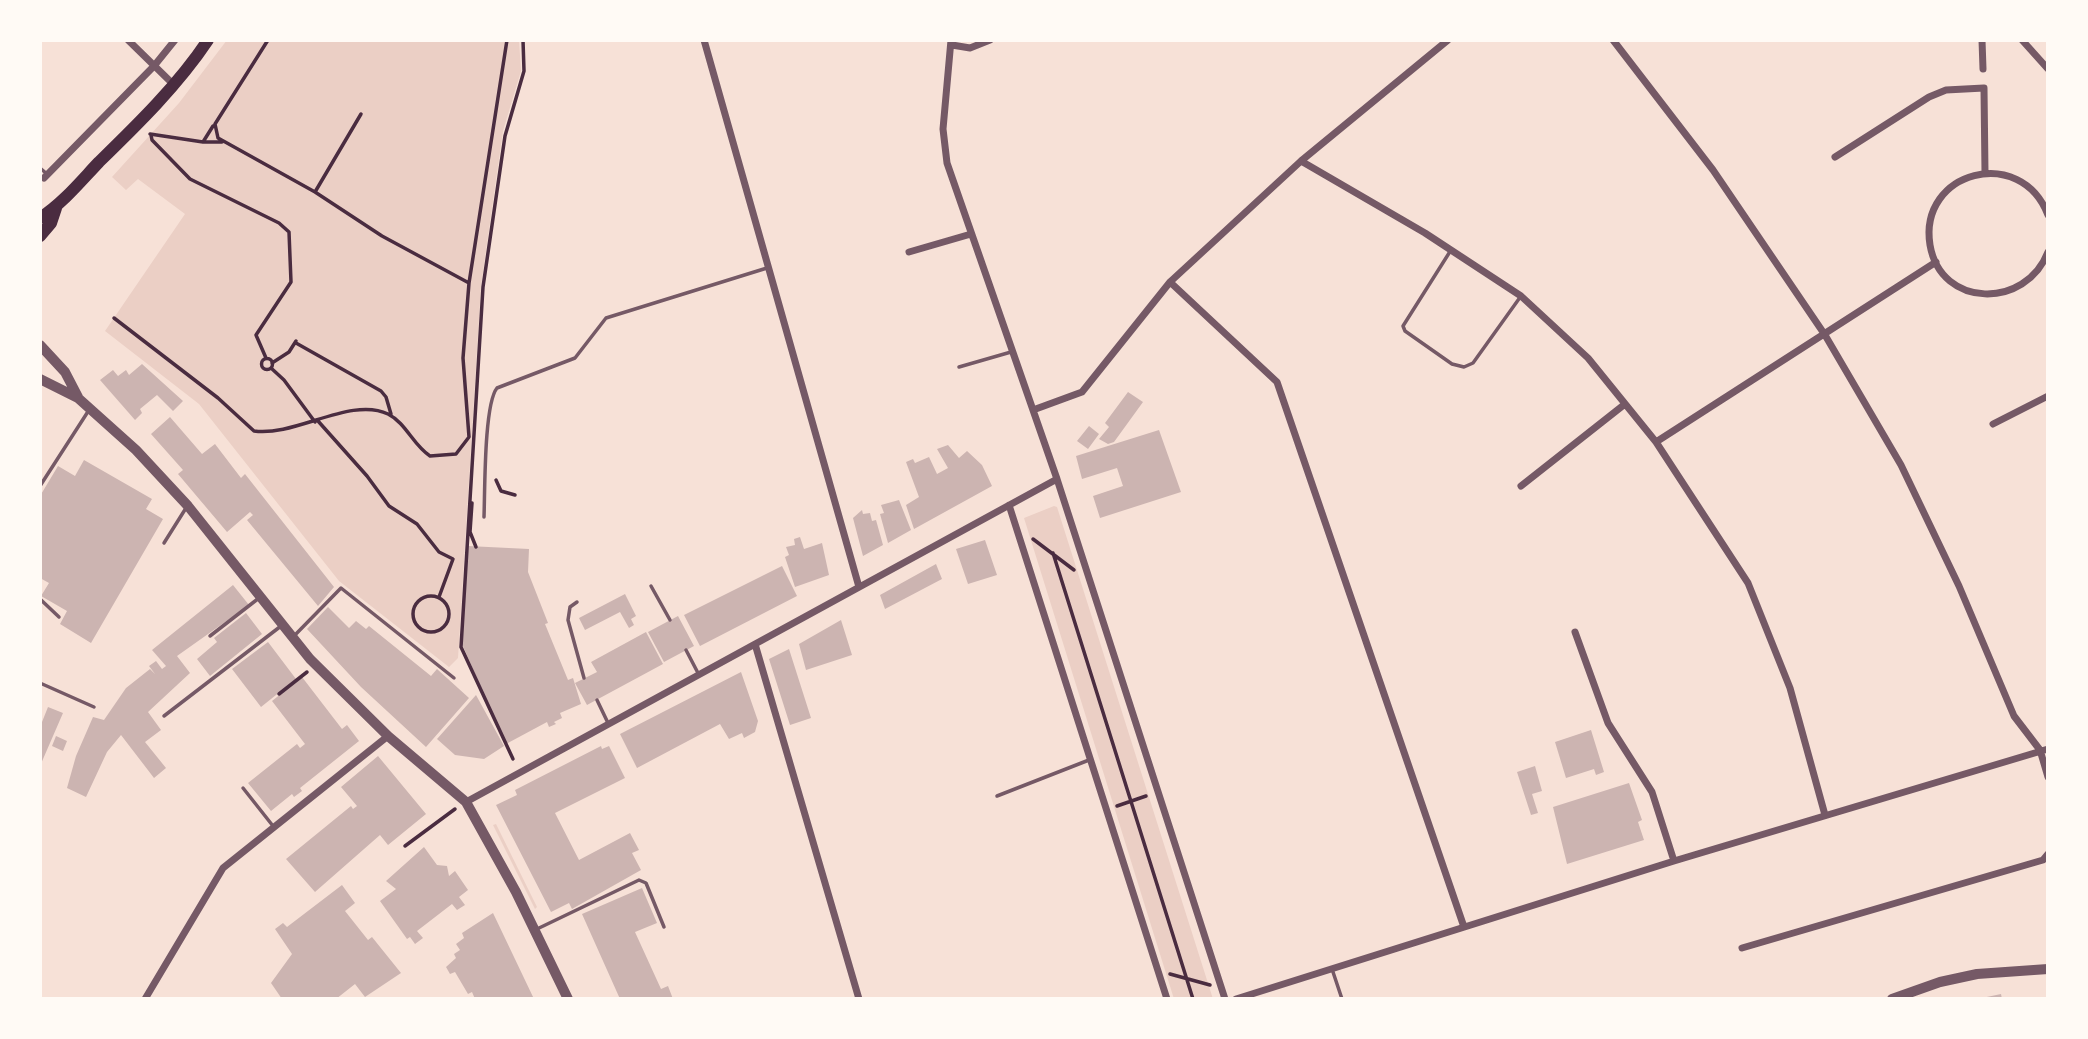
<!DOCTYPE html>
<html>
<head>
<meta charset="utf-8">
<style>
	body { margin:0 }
	#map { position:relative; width:2088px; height:1039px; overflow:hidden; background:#f7e1d7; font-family:Overpass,sans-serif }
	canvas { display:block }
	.frame { position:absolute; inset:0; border:42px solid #fffaf5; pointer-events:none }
</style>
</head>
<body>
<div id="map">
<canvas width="2088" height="1039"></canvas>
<div class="frame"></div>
</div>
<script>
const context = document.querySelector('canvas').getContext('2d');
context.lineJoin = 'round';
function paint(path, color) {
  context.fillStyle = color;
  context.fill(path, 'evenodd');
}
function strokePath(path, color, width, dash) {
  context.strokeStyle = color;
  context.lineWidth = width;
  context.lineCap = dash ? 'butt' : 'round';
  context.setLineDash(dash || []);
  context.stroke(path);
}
const green = new Path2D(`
	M227,40H519L521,71L503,131L481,286L458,658L449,667L339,581L199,404L105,331L185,214L138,179L126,190L112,177L179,103Z
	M1054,506L1057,507L1213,999H1174L1024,518Z
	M496,824L537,907L535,909L493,825Z`);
const building = new Path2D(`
	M142,364L183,401L173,411L157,395L140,409L142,413L135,420L100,380L113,370L118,376L126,370L129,375Z
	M1128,392L1143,402L1114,442L1108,444L1099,439L1109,427L1105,423Z
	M170,417L202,454L215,444L241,478L245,474L334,587L318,606L247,520L253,515L250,512L227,532L178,474L183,470L151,434Z
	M1089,426L1099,434L1088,449L1077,441Z
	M1159,430L1181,492L1100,518L1093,496L1123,486L1117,468L1082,479L1076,456Z
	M948,445L959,458L967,451L982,465L992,486L914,529L906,505L919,497L906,462L913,459L915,463L929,457L937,474L948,468L937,449Z
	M84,460L152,499L146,509L163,519L91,643L60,624L67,611L41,596L49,583L40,578V496L58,466L75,476Z
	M899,500L911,530L888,543L880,514L884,513L881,505Z
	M862,510L863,514L870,513L872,521L876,520L883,545L863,556L853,518Z
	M800,537L804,549L822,543L829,575L795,587L785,557L789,555L786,547L795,545L794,539Z
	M985,540L997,575L968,584L956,549Z
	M468,546L529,549L528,572L548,623L545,624L568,680L573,678L581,704L560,713L562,718L554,722L556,724L549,727L547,722L506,744L462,644Z
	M936,564L942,579L885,609L880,595Z
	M782,566L797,596L700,646L684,615Z
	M233,585L249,605L177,656L190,673L148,712L161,730L145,742L166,768L154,778L121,735L107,752L86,797L67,788L76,756L93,717L104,720L126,688L150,669L155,674L149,666L156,661L162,669L166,666L152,650Z
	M625,594L636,616L631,619L634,625L629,628L620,612L585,630L579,618Z
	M328,607L349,628L356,621L366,629L369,626L431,676L437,669L469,698L426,747L361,687L307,629Z
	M246,613L262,634L210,676L197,659L217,642L214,638Z
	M678,616L694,646L664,662L648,632Z
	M841,620L852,655L806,670L799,644Z
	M646,632L663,664L587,705L575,683L597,672L591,662Z
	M268,642L296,679L261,707L232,669Z
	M789,649L811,718L790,725L769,659Z
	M741,672L758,721L755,732L744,738L742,733L729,739L720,724L637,768L620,734Z
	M302,677L342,729L347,725L359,741L300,788L302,791L294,797L292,794L271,811L248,783L297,744L300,748L305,744L272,701Z
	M476,695L504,746L484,759L455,755L437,739Z
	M48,707L63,713L40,766V727Z
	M1591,730L1604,772L1596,775L1594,769L1566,778L1555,742Z
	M56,736L67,741L63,751L52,746Z
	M601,746L602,749L609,746L625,778L555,813L579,860L630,833L639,850L632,853L641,870L572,909L569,903L551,912L496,805L517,795L515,790Z
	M378,756L426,814L388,845L380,835L315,892L286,859L351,806L353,809L357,806L341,787Z
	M1535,766L1542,791L1532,794L1538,813L1531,815L1517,772Z
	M1629,783L1642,820L1638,822L1644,840L1567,864L1553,807Z
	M424,847L437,865L447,866L449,876L455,871L468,890L459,897L465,905L457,910L452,904L417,931L423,938L415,944L410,937L407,939L380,901L396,889L386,881Z
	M342,885L355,903L345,911L368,940L372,937L401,973L365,997L355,984L336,999H282L271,983L292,954L275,929L283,923L287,927Z
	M642,888L657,923L635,932L661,989L668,986L673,999H620L582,914Z
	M493,913L534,999H475L472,992L468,994L455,972L450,974L446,967L456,958L454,954L460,950L456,944L464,938L462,933Z
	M2001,994L2002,999H1982V998Z`);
const path = new Path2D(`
	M268,40L215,124L218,138L315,192L382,236L469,283
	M150,134L203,142L213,126
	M151,135L152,140L190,179L279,223L289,232L291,282L256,335L266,358
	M203,142H222
	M315,192L361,114
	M114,318L218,398L254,431C295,437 351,396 388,414C406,423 413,445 430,456L456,454L469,437
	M296,343L381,391L386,397L391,414
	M261.5 364a5.5 5.5 0 1 1 11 0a5.5 5.5 0 1 1-11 0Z
	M272,363L289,352L296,341
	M271,368L284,380L315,422
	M318,421L367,476L389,506L417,524L439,552L453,559L439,597
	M469,437L463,358L469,283L507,40
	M496,480L501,491L515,495
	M472,503L470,532L476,547
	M1033,539L1074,570
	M1053,553L1193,999
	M413 614a18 18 0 1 1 36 0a18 18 0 1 1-36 0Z
	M279,694L307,672
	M513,759L461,647L483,287L505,136L524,71L523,40
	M1117,806L1146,796
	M405,846L455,809
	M1170,974L1210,985`);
const service = new Path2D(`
	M40,168L47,174
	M1451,250L1403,326L1405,331L1452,364L1464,367L1473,363L1521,296
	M959,367L1011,352
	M40,486L89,410
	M484,517C485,491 484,404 497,388L575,358L606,318L767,268
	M164,543L186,508
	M651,586L670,620
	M40,599L59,617
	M577,602L570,607L568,620L584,678
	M210,636L259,598
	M294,636L341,588L454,678
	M686,650L698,673
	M40,683L94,707
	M597,700L608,723
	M164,716L281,626
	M243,788L273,826
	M997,796L1089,760
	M537,929L639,880L646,883L664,927
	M1332,969L1342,999`);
const minor = new Path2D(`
	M128,40L174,85
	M704,40L859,587
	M951,40L943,129L947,163L1057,479L1225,999
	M1613,40L1713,170L1825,335L1901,465L1959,586L2014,716L2040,750L2048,777
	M1982,40L1983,69
	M2022,40L2048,69
	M952,45L970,48L990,40
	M1835,157L1929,97L1946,90L1984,88L1985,173
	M1301,161L1425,233L1521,296L1588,358L1656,442L1748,583L1790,688L1825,815
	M44,178L154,66L175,40
	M2048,215C2021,144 1918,171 1930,245C1941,309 2026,309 2048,252
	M909,252L971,234
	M1170,282L1277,382L1464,927
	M1033,410L1082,392L1170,282L1301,161L1448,40
	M1993,424L2048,396
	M1656,442L1936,262
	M1521,486L1625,404
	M1009,505L1167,999
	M1575,632L1608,723L1652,792L1674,861
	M755,644L859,999
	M466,802L1057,479
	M1742,948L2043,860L2048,854
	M145,999L223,868L388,736
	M1236,999L1674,861L2048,749`);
const tertiary = new Path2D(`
	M40,345L65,372L78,397
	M40,379L78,398L136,450L188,506L310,659L388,736L466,802L516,892L568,999
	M1892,999L1940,982L1977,974L2048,969`);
const primary = new Path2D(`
	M40,218C63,203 80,182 99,162C138,124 178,85 208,40
	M40,236L51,223L56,208`);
paint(green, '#ebcfc5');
paint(building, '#ccb4b1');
strokePath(path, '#4a2c40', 3.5);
strokePath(service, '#755966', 3.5);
strokePath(minor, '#755966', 7);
strokePath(tertiary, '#755966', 10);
strokePath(primary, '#4a2c40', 12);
</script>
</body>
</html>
